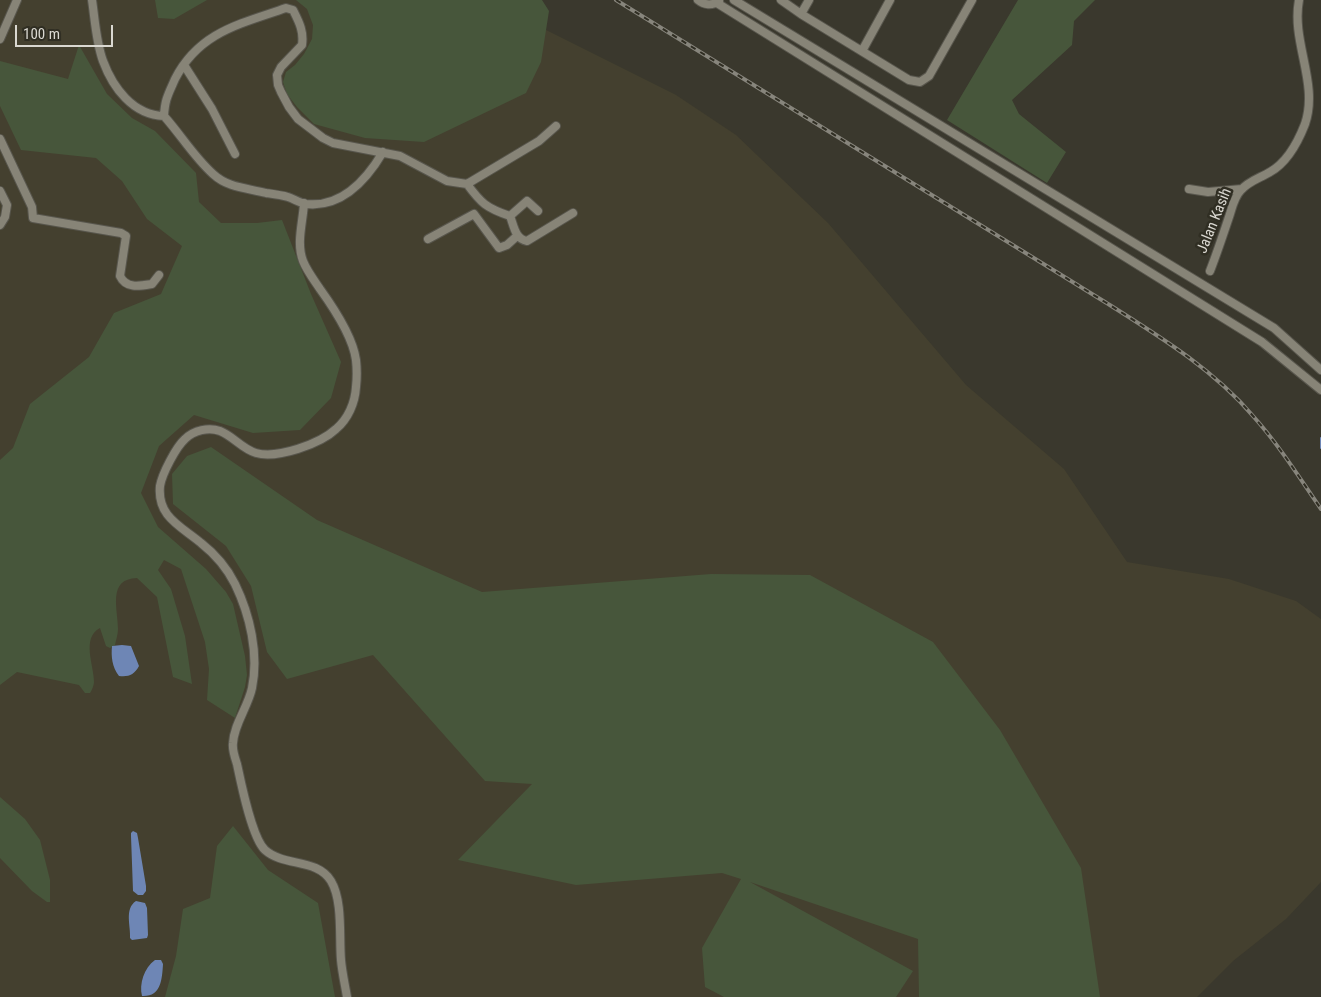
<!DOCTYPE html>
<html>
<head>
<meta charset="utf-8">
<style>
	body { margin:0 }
	#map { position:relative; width:1321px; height:997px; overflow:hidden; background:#3a382d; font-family:"Roboto Condensed",sans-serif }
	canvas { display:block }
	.scale { position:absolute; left:15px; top:25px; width:98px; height:22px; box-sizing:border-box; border:2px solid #dad8d1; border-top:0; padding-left:6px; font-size:15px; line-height:18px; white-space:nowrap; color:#dad8d1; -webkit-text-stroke:4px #302e23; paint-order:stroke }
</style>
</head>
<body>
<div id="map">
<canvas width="1321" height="997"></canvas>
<div class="scale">100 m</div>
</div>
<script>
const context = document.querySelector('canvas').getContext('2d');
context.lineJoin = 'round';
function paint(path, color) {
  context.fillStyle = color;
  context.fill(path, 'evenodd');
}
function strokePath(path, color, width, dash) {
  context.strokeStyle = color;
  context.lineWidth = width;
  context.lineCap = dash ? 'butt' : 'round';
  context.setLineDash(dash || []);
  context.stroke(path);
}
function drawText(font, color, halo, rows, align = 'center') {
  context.font = font + ' "Roboto Condensed",sans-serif';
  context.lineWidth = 5;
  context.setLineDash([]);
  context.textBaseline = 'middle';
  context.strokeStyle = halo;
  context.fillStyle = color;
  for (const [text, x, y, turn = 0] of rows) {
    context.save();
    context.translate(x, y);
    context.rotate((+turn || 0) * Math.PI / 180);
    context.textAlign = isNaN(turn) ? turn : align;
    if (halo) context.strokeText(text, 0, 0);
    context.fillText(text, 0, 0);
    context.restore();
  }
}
const built = new Path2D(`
	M0,0H441L528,21L676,95L736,135L828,223L966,385L1064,469L1127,562L1229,579L1296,601L1321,619V882L1286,919L1233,961L1197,997H0Z`);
const green = new Path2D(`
	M155,0H207L174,19L158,18Z
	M296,0H542L549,11L541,62L526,93L424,142L365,138L314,124L297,107L287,94L283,82L286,72L295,65L304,54L312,39L313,25L307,9Z
	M1018,0H1095L1074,21L1072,45L1012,100L1019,114L1066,152L1047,183L947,120Z
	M79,45L107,94L132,118L155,131L196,173L199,202L221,223H257L282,220L311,294L341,362L331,398L300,430L253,433L194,415L159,446L141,493L158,527L206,569L226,592L233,604L245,656L247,675L245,687L235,718L207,700L209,669L205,642L181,569L164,560L158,570L171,589L185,636L192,684L173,677L157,597L137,578C107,579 118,609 118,629C118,634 116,640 115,645L110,648L106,646L100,628C81,638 94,665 94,682C94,685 92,690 90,693H85L79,685L17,672L0,685V460L13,448L30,404L89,357L114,313L161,294L182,246L147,219L122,181L96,158L21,150L0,106V61L68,79Z
	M211,447L317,520L482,592L711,574L810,575L933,642L1000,730L1081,868L1100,997H919L918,939L750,882L913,971L896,997H724L705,987L702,948L741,879L722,873L576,885L458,860L532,784L485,781L373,655L287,679L267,652L251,586L226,546L173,504L172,474L187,456Z
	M0,797L25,819L40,840L50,880V902H47L32,891L0,858Z
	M233,826L268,870L318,903L335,997H165L176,956L183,909L210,898L217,846Z`);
const water = new Path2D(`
	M122,645L131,646L139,666C134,675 129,677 119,676C112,667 111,656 112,646Z
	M133,831L137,833L138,838L146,886V891L143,895H138L133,891L131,836V833Z
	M136,901L145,903L147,908L148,935L147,938L132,940L130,938C131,926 124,909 136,901Z
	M155,960H161L163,964C162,980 161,997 142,996C139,984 144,968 155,960Z`);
const stream = new Path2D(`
	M1321,438V448`);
const minor = new Path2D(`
	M92,0C95,20 96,42 103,61C113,88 133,115 164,116C181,135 194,157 213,174C228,188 247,188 266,193C273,194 281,195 288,197C294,199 300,203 306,204C342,208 367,179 383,152
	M698,0C704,5 712,6 719,1
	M734,0L1274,328L1321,370
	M781,0L801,14L909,80L920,82L929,76L972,0
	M717,3L1262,342L1321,390
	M801,14L809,0
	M0,39L17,0
	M862,51L890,0
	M184,65L212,109L235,154
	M164,116C165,99 168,95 175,79C199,32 240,24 286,8L293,10C299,22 304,31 302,45L281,67L277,75L278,85L281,92L289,107L298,119L323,138L333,143L400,156L447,181L467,184L539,141L556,126
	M0,139L32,207L33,218L121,233L126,236L120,276C126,289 140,286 152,284L159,275
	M467,184C481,203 486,208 510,216C514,226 515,239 527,241L573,213
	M1189,189L1208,192L1242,189
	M0,191L7,205L5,217L0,225
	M304,203C303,222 296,243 303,261C307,271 314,280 320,289C333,307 353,338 356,360C357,369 357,378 356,387C355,403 348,419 336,429C320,444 277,459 256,453C242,449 233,436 220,431C209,427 194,430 185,439C176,447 162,474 160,486C157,517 181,526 201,543C215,554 227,568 235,584C250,615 259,654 252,688C248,707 234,724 233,743C232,750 235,758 237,764C241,783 252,838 265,850C284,867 317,858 331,881C343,901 339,937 341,960C342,972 345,985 347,997
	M510,216L527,201L538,211
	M428,239L474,214L499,248L507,245L517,236
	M1210,271C1217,253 1223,235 1229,217C1232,208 1234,197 1241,190C1249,181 1260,178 1270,172C1288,162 1298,142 1305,124C1319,83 1291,42 1299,0`);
const rail = new Path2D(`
	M616,0L1105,302C1157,335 1212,368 1253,416C1279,445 1299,477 1321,509`);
const streetNames = [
	["Jalan Kasih",1215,221,-68]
];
paint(built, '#44402f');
paint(green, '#47563b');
paint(water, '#6e86b5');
strokePath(stream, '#6e86b5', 2);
strokePath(minor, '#58564d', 10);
strokePath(minor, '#878477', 8);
strokePath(rail, '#87857c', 4);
strokePath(rail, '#302e23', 2, [5.5]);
drawText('15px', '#dad8d1', '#302e23', streetNames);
</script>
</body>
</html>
